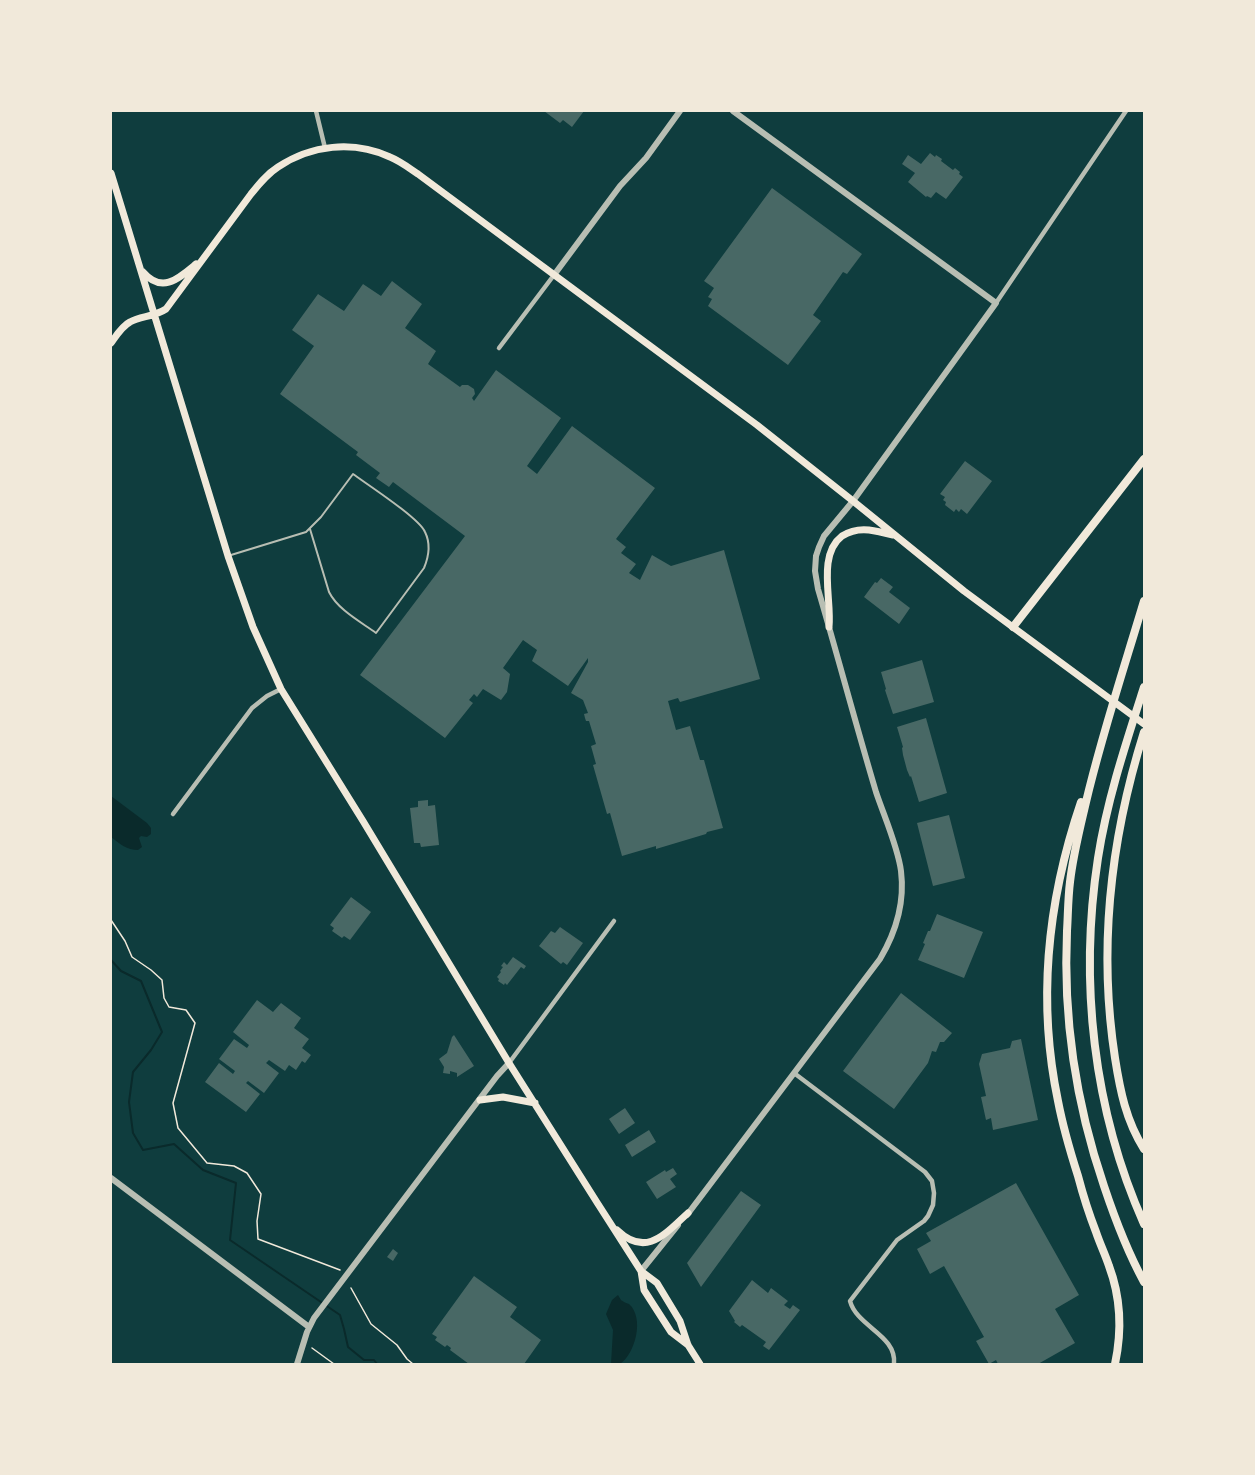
<!DOCTYPE html>
<html>
<head>
<meta charset="utf-8">
<style>
	body { margin:0 }
	#map { position:relative; width:1255px; height:1475px; overflow:hidden; background:#0f3d3e; font-family:"Work Sans",sans-serif }
	canvas { display:block }
	.frame { position:absolute; inset:0; border:112px solid #f1e9da; pointer-events:none }
</style>
</head>
<body>
<div id="map">
<canvas width="1255" height="1475"></canvas>
<div class="frame"></div>
</div>
<script>
const context = document.querySelector('canvas').getContext('2d');
context.lineJoin = 'round';
function paint(path, color) {
  context.fillStyle = color;
  context.fill(path, 'evenodd');
}
function strokePath(path, color, width, dash) {
  context.strokeStyle = color;
  context.lineWidth = width;
  context.lineCap = dash ? 'butt' : 'round';
  context.setLineDash(dash || []);
  context.stroke(path);
}
const water = new Path2D(`
	M111,796L147,823L151,828V834L147,837L141,836L139,838L142,847L138,850C127,850 120,844 111,837Z
	M618,1295L621,1300C622,1301 628,1304 629,1304C645,1318 635,1354 620,1364H611L613,1330L606,1314L612,1300Z`);
const stream = new Path2D(`
	M111,960L121,971L141,981L162,1032L151,1050L133,1072L129,1102L133,1133L143,1150L174,1144L203,1170L236,1183L230,1240L340,1315L344,1329L348,1347L364,1360H374L377,1364`);
const building = new Path2D(`
	M544,111H584L572,127L563,120L560,123Z
	M930,153L935,157L936,155L942,159L941,161L953,170L955,168L960,172L959,174L963,177L946,199L936,192L931,198L927,196L926,197L908,182L915,173L902,164L908,155L921,164Z
	M772,188L862,254L847,274L843,272L813,315L821,321L788,365L708,306L712,299L708,297L714,288L704,281Z
	M392,281L422,304L405,328L436,351L428,364L460,387L462,385H468L474,389L475,394L472,398L474,401L496,370L561,418L527,466L537,474L572,426L655,488L616,539L626,547L621,553L636,564L629,573L640,580L652,555L671,566L724,550L760,679L680,702L678,698L668,701L676,730L690,726L700,760H704L723,828L707,832L706,834L656,849V846L622,856L610,813L607,814L593,765L596,764L591,746L596,744L589,721H586L585,718L584,714L588,713L583,700L571,693L588,662V658L568,686L532,661L537,650L523,640L503,668L510,674L507,692L501,700L483,689L477,697L474,694L469,700L473,703L445,738L360,675L465,536L393,482L389,487L376,478L380,473L356,455L358,452L280,394L314,346L292,330L318,294L344,311L363,284L381,296Z
	M965,461L992,481L967,514L961,509L959,512L956,509L954,512L945,505L946,502L943,500L945,497L940,494Z
	M881,578L893,587L889,592L910,608L899,624L864,597L875,582L877,583Z
	M922,660L934,702L893,714L885,690L886,689L881,672Z
	M926,718L947,793L919,802L911,776L910,777L907,770L903,755L902,748L903,747L897,727Z
	M428,800V806L435,805L439,845L421,847L420,843H414L410,808L418,807V801Z
	M949,815L965,878L933,886L917,823Z
	M351,897L371,912L350,940L344,936L342,938L332,931L334,928L330,925Z
	M937,914L983,932L964,978L918,960L925,944L923,943L928,931H930Z
	M560,927L583,943L567,965L563,962L561,964L539,946L551,931L555,933Z
	M513,957L526,966L524,969L521,967L507,985L505,983L504,985L498,981L499,979L497,977L501,972L500,971L503,967L501,966L504,962L507,965Z
	M901,993L952,1033L944,1042H940L936,1052L932,1051L928,1063L894,1109L843,1071Z
	M257,1000L273,1012L281,1003L301,1018L294,1028L309,1039L302,1048L311,1055L305,1063L302,1061L296,1070L289,1065L285,1071L269,1060L266,1063L279,1073L264,1093L248,1081L246,1083L260,1094L246,1112L205,1082L219,1063L233,1074L235,1071L219,1059L234,1039L247,1048L249,1045L233,1032Z
	M454,1035L474,1066L457,1077V1073L450,1071V1074L443,1073L444,1067L439,1059L447,1053L452,1037Z
	M1021,1039L1038,1120L993,1130L991,1118L986,1120L981,1097L986,1096L979,1064L982,1054L1010,1048L1012,1041Z
	M625,1108L635,1123L619,1134L609,1119Z
	M649,1130L656,1142L632,1157L625,1145Z
	M673,1168L677,1174L670,1179L676,1187L657,1199L646,1182L665,1170L666,1172Z
	M1016,1183L1079,1295L1055,1309L1075,1343L1038,1364H998L996,1360L989,1364L976,1341L984,1337L944,1266L930,1274L917,1249L931,1241L926,1233Z
	M741,1191L761,1205L701,1287L687,1263Z
	M393,1249L398,1253L393,1261L387,1257Z
	M474,1276L517,1307L510,1317L541,1340L524,1364H469L450,1350L451,1348L447,1345L445,1347L435,1340L437,1337L432,1334Z
	M752,1280L768,1293L771,1288L788,1301L784,1305L790,1309L793,1305L800,1310L769,1350L763,1346L766,1342L742,1325L740,1327L734,1322L735,1321L729,1311Z`);
const path = new Path2D(`
	M111,920L125,941L132,957L151,970L162,980L164,998L169,1007L186,1010L195,1023L173,1103L178,1128L207,1163L234,1166L247,1173L261,1194L257,1221L258,1239L340,1270
	M351,1288L371,1324L397,1345L407,1359L413,1364
	M312,1348L334,1364`);
const service = new Path2D(`
	M231,555L306,532L321,517L353,474C368,485 419,518 425,532C431,544 429,556 424,568L376,633C361,622 338,610 329,592L310,529`);
const minor = new Path2D(`
	M316,111L325,148
	M996,303L1126,111
	M499,348L554,275
	M173,814L252,708L267,696L281,689
	M509,1063L614,921
	M794,1073L925,1172L932,1181L934,1193L933,1205L928,1216L924,1221L897,1240L850,1301C857,1327 897,1335 894,1364`);
const tertiary = new Path2D(`
	M554,275L620,186L646,158L680,111
	M111,1178L309,1327
	M687,1215L880,959C896,932 905,903 901,871C898,847 884,816 876,792C856,725 838,657 818,589L815,571L816,556L819,547L824,536L853,501L996,303L733,111
	M641,1271L678,1225
	M297,1364L307,1332L314,1318L497,1076L509,1063`);
const secondary = new Path2D(`
	M111,173L228,556L253,627L281,689L363,821L509,1063L598,1204L641,1271L657,1283L680,1321L688,1345L700,1364
	M143,272C162,294 178,279 196,264
	M111,343C116,336 122,326 130,322C141,316 154,317 166,309L251,194C259,184 267,174 278,167C311,145 353,140 390,157C400,161 409,168 418,174L757,425L853,501L964,591L1144,724
	M829,627C832,600 817,555 842,536C850,531 860,529 869,530C877,531 885,533 893,535
	M480,1100L503,1097L535,1103
	M617,1230C646,1258 665,1234 688,1213
	M641,1271L644,1290L671,1332L688,1345`);
const motorway = new Path2D(`
	M1144,601C1124,668 1102,734 1086,802C1080,828 1073,855 1070,882C1068,898 1068,915 1067,931C1063,1018 1076,1104 1104,1186C1115,1219 1127,1251 1144,1282
	M1013,627L1144,459
	M1144,687C1126,743 1107,800 1098,858C1079,981 1093,1110 1144,1224
	M1144,732C1111,837 1098,948 1115,1058C1120,1090 1126,1121 1144,1149
	M1081,802C1048,899 1037,1001 1058,1101C1063,1127 1070,1151 1078,1176C1083,1195 1089,1214 1096,1232C1100,1244 1105,1254 1109,1266C1121,1298 1122,1331 1115,1364`);
paint(water, '#0a2a2b');
strokePath(stream, '#0a2a2b', 2);
paint(building, '#486865');
strokePath(path, '#f1e9da', 1.5);
strokePath(service, '#b8beb3', 2);
strokePath(minor, '#b8beb3', 4.5);
strokePath(tertiary, '#b8beb3', 6);
strokePath(secondary, '#f1e9da', 7);
strokePath(motorway, '#f1e9da', 8);
</script>
</body>
</html>
